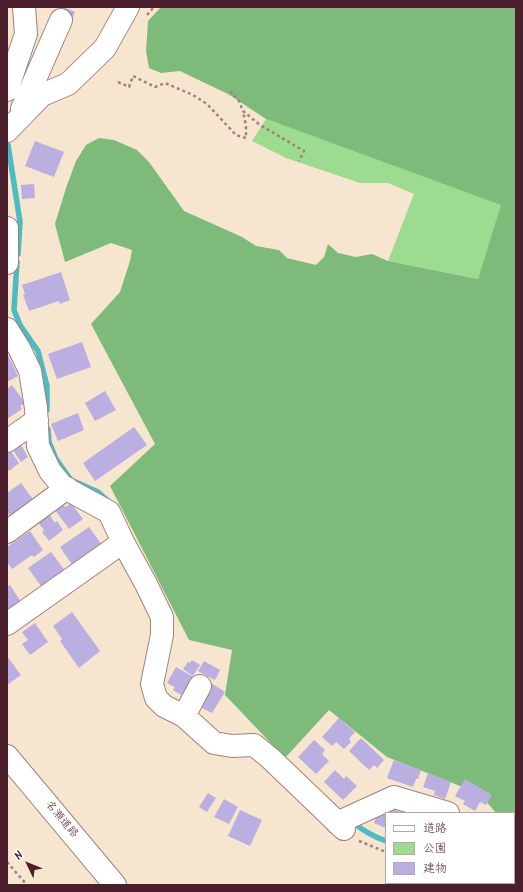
<!DOCTYPE html>
<html>
<head>
<meta charset="utf-8">
<style>
	body { margin:0 }
	#map { position:relative; width:523px; height:892px; overflow:hidden; background:#f6e5cf; font-family:Kalam,"Klee One",sans-serif }
	canvas { display:block }
	.frame { position:absolute; inset:0; border:8px solid #4a1f2b; pointer-events:none }
	.legend { position:absolute; left:385px; top:812px; width:130px; height:72px; box-sizing:border-box; background:#fff; border:1px solid #b7a5aa; margin:0; padding:5px 7px; list-style:none; font-size:12px; color:#4a1f2b }
	.legend li { display:flex; align-items:center; gap:8px; height:20px }
	.legend b { width:20px; border:1px solid #b7a5aa }
	.north { position:absolute; left:8px; top:844px; width:40px; height:40px; -webkit-text-stroke:3px #fff; paint-order:stroke; rotate:313deg; font-size:11px; font-weight:700; line-height:16px; text-align:center; color:#4a1f2b }
	.north::after { content:''; display:block; margin:auto; width:14px; height:18px; background:#4a1f2b; clip-path:polygon(50% 0,100% 100%,50% 72%,0 100%) }
</style>
</head>
<body>
<div id="map">
<canvas width="523" height="892"></canvas>
<div class="frame"></div>
<ul class="legend">
<li><b style="height:5px;background:#fff"></b>道路</li>
<li><b style="height:11px;background:#9ddb90"></b>公園</li>
<li><b style="height:11px;background:#bbaee0"></b>建物</li>
</ul>
<div class="north">N</div>
</div>
<script>
const context = document.querySelector('canvas').getContext('2d');
context.lineJoin = 'round';
function paint(path, color) {
  context.fillStyle = color;
  context.fill(path, 'evenodd');
}
function strokePath(path, color, width, dash) {
  context.strokeStyle = color;
  context.lineWidth = width;
  context.lineCap = dash ? 'butt' : 'round';
  context.setLineDash(dash || []);
  context.stroke(path);
}
function drawText(font, color, halo, rows, align = 'center') {
  context.font = font + ' Kalam,"Klee One",sans-serif';
  context.lineWidth = 3.5;
  context.setLineDash([]);
  context.textBaseline = 'middle';
  context.strokeStyle = halo;
  context.fillStyle = color;
  for (const [text, x, y, turn = 0] of rows) {
    context.save();
    context.translate(x, y);
    context.rotate((+turn || 0) * Math.PI / 180);
    context.textAlign = isNaN(turn) ? turn : align;
    if (halo) context.strokeText(text, 0, 0);
    context.fillText(text, 0, 0);
    context.restore();
  }
}
const green = new Path2D(`
	M266,119L502,205L478,279L388,261L414,194L388,183H360L286,158L252,141Z`);
const forest = new Path2D(`
	M161,7H516V837L514,835V813H496L480,794L387,757L329,710L285,758L225,695L232,650L189,640L110,486L155,444L91,324L120,292L130,261L132,250L111,243L65,262L55,224L66,188L76,161L86,145L99,138L114,140L137,150L149,162L184,211L242,237L256,246L279,250L287,258L316,265L324,257L328,244L338,253L356,257L372,254L388,261L478,279L501,205L266,119L228,94L180,71L161,73L149,68L146,51L148,21Z`);
const stream = new Path2D(`
	M8,145L20,222L18,254
	M17,262L14,310L20,325L38,351L47,386V410
	M48,429L49,442L56,459L71,480L98,492L107,500
	M353,822C363,831 372,836 386,841
	M501,883L505,885`);
const building = new Path2D(`
	M61,7H64L75,12L70,24L56,17Z
	M35,141L64,152L54,177L25,166Z
	M34,184L35,198L22,199L21,185Z
	M61,272L70,300L60,304L59,301L29,311L23,295L25,294L22,285Z
	M82,342L91,367L57,379L48,354Z
	M7,353L18,376L7,382Z
	M12,385L25,403L20,406L22,409L7,419V389Z
	M105,391L116,410L95,421L85,403Z
	M78,413L84,430L58,441L51,424Z
	M134,427L147,445L95,481L83,463Z
	M20,443L28,457L21,462L12,449Z
	M8,447L19,463L9,471L7,468V448Z
	M21,483L35,502L11,518L7,511V493Z
	M71,503L83,519L69,529L55,510L62,505L66,507Z
	M48,513L55,523L57,521L63,530L49,541L42,532L44,530L37,521Z
	M89,527L102,545L73,566L60,547Z
	M30,531L43,550L34,557L32,555L12,569L7,562V547Z
	M51,552L66,572L55,580L53,577L41,586L28,568Z
	M10,585L21,602L7,612V587Z
	M72,612L100,651L79,668L60,641L62,639L53,626Z
	M35,623L48,642L30,655L22,644L28,640L22,632Z
	M7,656L21,675L7,685Z
	M192,660L200,665L193,676L183,669L188,662L190,663Z
	M204,661L220,670L215,680L198,671Z
	M176,667L197,679L186,698L173,690L175,687L167,683Z
	M211,683L225,692L212,713L200,707L202,699Z
	M339,718L355,732L349,739L351,742L344,749L336,742L332,746L322,737Z
	M361,738L384,760L377,768L374,765L369,770L349,751Z
	M314,740L325,750L322,754L329,761L316,774L298,757Z
	M394,760L421,770L418,779H416L413,787L387,778Z
	M335,770L344,779L346,776L357,786L343,800L324,782Z
	M428,773L451,782L445,799L434,795L435,791L423,787Z
	M465,779L492,795L486,805L480,802L475,811L463,804L465,801L455,796Z
	M208,793L216,798L207,812L199,807Z
	M224,799L238,807L229,824L214,817Z
	M389,808L403,813H387Z
	M240,810L262,820L250,846L228,836Z
	M378,812L386,815V828L374,823Z`);
const path = new Path2D(`
	M147,15L154,7
	M118,82L129,87L133,76L155,87L165,83L193,95L207,104L236,135L246,138V126L243,111
	M230,91L239,101L243,111L260,125L304,151L299,161
	M359,841L386,852
	M7,862L27,885
	M478,883L482,885`);
const minor = new Path2D(`
	M7,90L26,34L24,7
	M22,109L61,20
	M7,131L42,95L68,84L105,48L128,7
	M7,228V263
	M7,329L19,348L30,371L36,408L38,446L50,471L63,487L109,512L123,542L7,624
	M7,441L37,420
	M7,532L67,488
	M123,542L146,584L162,617V635L152,684L156,698L164,706L184,716L214,743L232,746L254,745L270,758L344,829
	M184,716L200,686
	M7,756L115,885
	M337,823L394,797L448,813`);
const streetNames = [
	["名瀬道路",61,820,50]
];
paint(green, '#9ddb90');
paint(forest, '#7ebb7a');
strokePath(stream, '#4cbbc2', 5.5);
paint(building, '#bbaee0');
strokePath(minor, '#a0827d', 24);
strokePath(path, '#a0827d', 2.5, [3, 3]);
strokePath(minor, '#fff', 22);
drawText('11px', '#4a1f2b', '#fff', streetNames);
</script>
</body>
</html>
